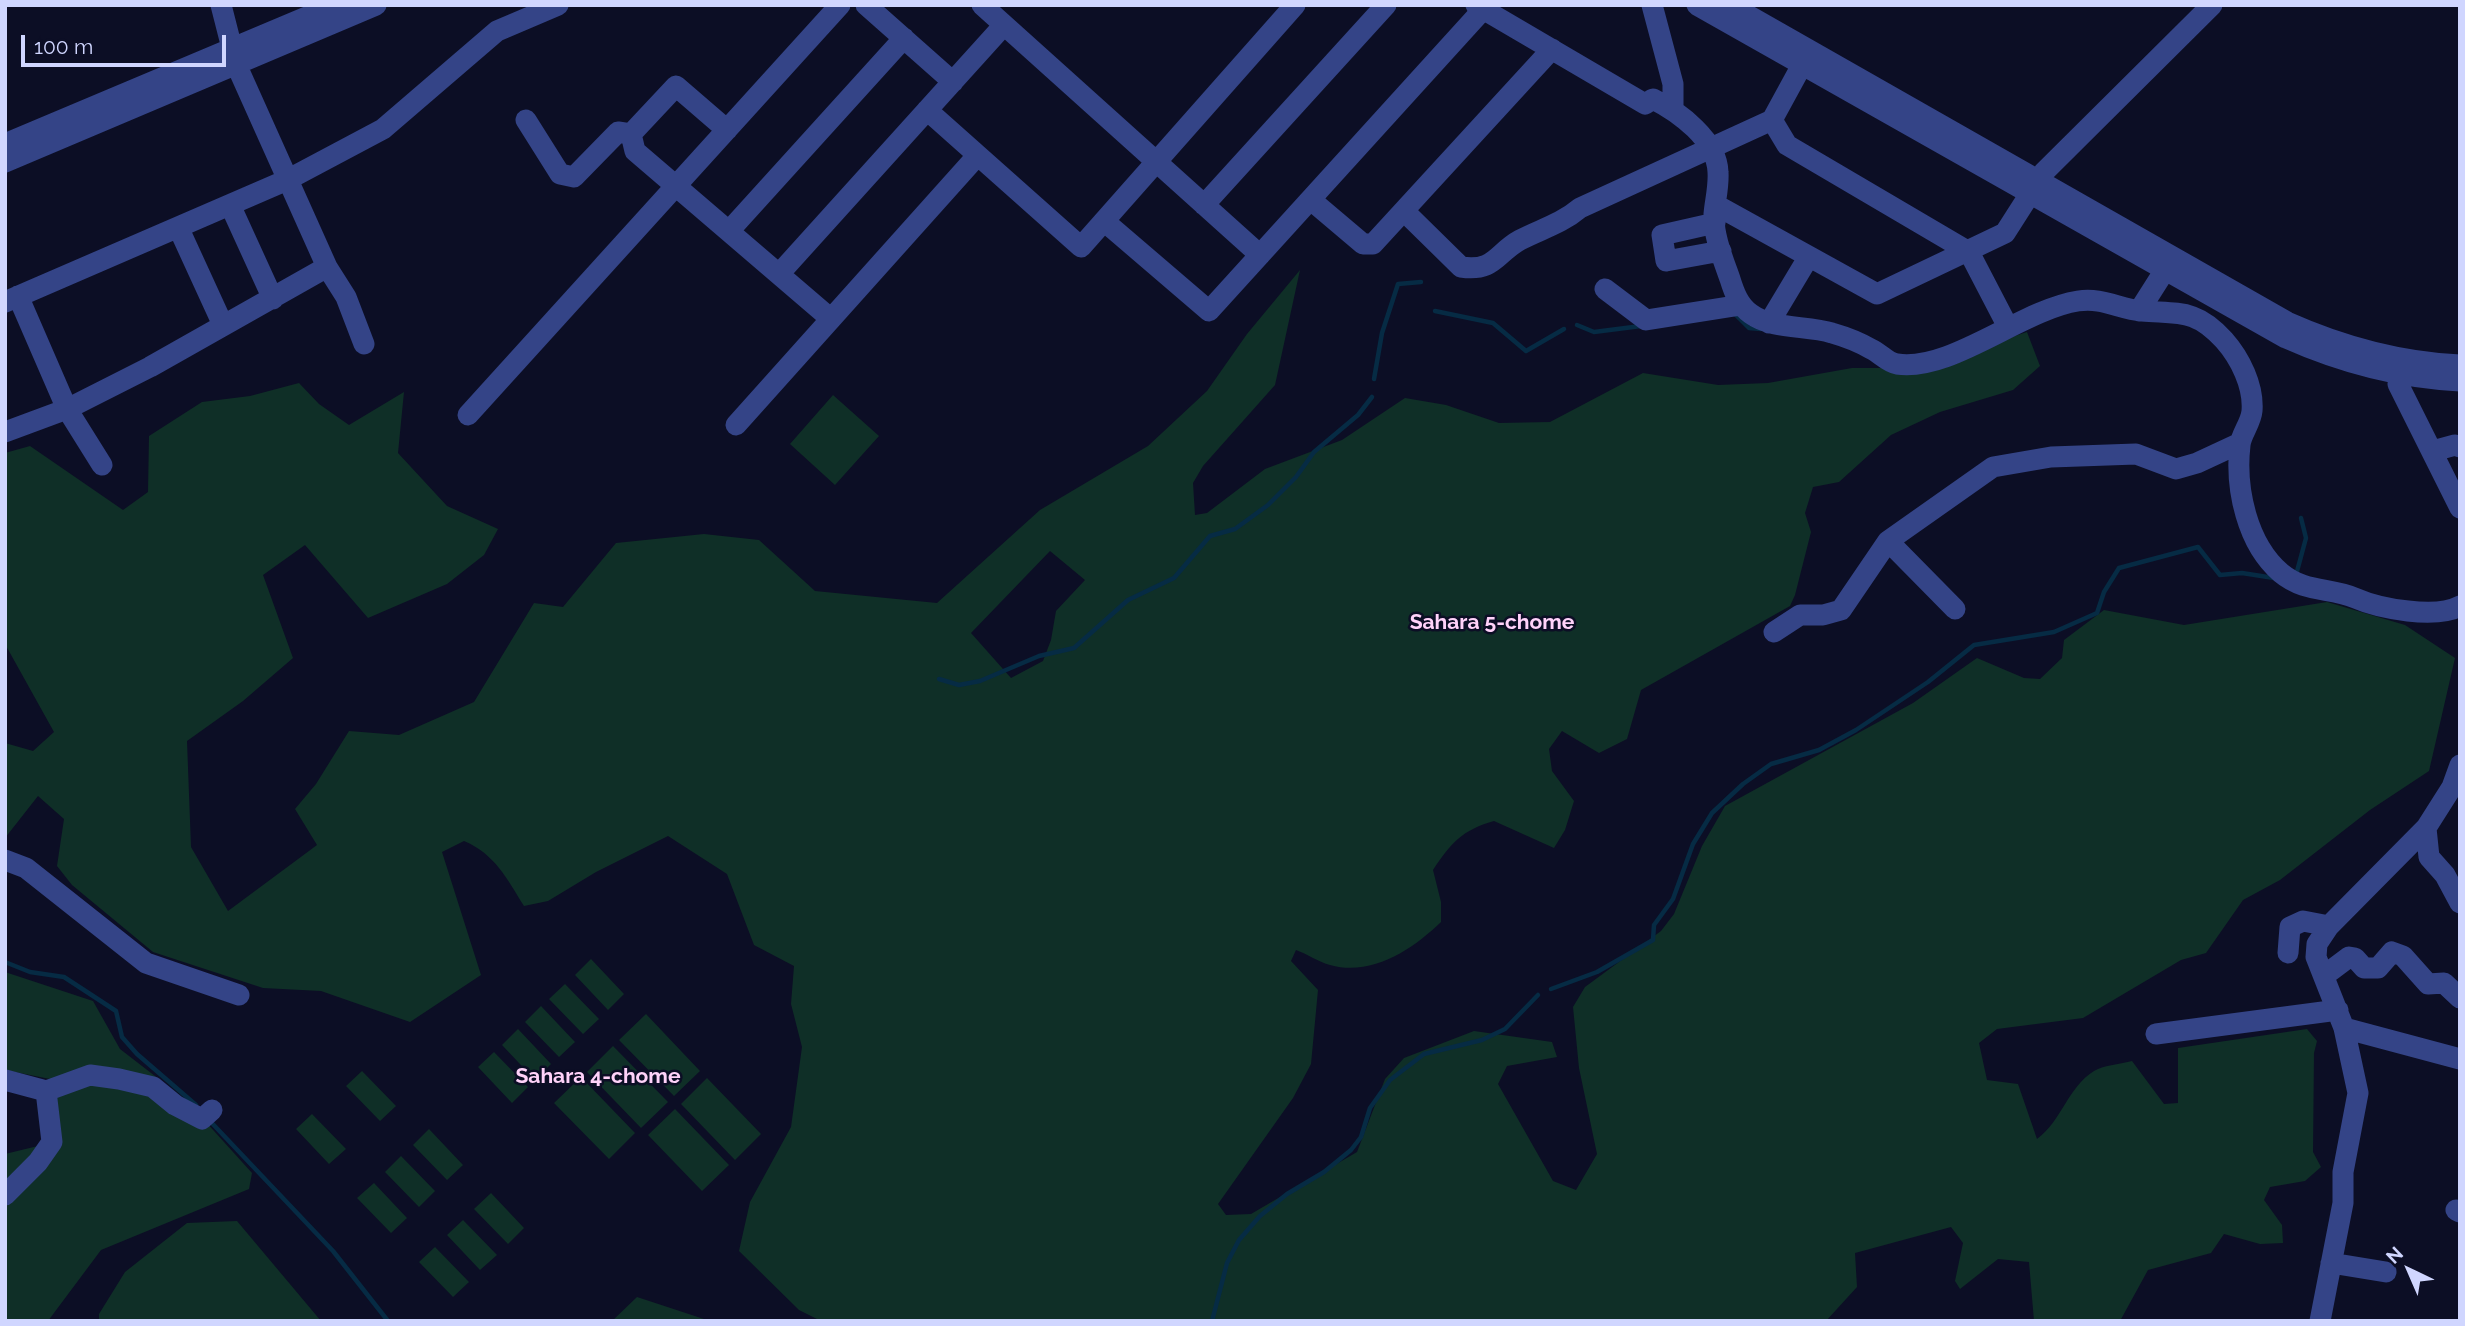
<!DOCTYPE html>
<html>
<head>
<meta charset="utf-8">
<style>
	body { margin:0 }
	#map { position:relative; width:2465px; height:1326px; overflow:hidden; background:#0c0e25; font-family:Raleway,sans-serif }
	canvas { display:block }
	.frame { position:absolute; inset:0; border:7px solid #d0d6ff; pointer-events:none }
	.north { position:absolute; left:2374px; top:1235px; width:70px; height:70px; -webkit-text-stroke:5px #0c0e25; paint-order:stroke; rotate:316deg; font-size:19px; font-weight:700; line-height:28px; text-align:center; color:#d0d6ff }
	.north::after { content:''; display:block; margin:auto; width:24px; height:32px; background:#d0d6ff; clip-path:polygon(50% 0,100% 100%,50% 72%,0 100%) }
	.scale { position:absolute; left:21px; top:35px; width:205px; height:32px; box-sizing:border-box; border:4px solid #d0d6ff; border-top:0; padding-left:9px; font-size:21px; line-height:24px; white-space:nowrap; color:#d0d6ff; -webkit-text-stroke:5px #0c0e25; paint-order:stroke }
</style>
</head>
<body>
<div id="map">
<canvas width="2465" height="1326"></canvas>
<div class="frame"></div>
<div class="north">N</div>
<div class="scale">100 m</div>
</div>
<script>
const context = document.querySelector('canvas').getContext('2d');
context.lineJoin = 'round';
function paint(path, color) {
  context.fillStyle = color;
  context.fill(path, 'evenodd');
}
function strokePath(path, color, width, dash) {
  context.strokeStyle = color;
  context.lineWidth = width;
  context.lineCap = dash ? 'butt' : 'round';
  context.setLineDash(dash || []);
  context.stroke(path);
}
function drawText(font, color, halo, rows, align = 'center') {
  context.font = font + ' Raleway,sans-serif';
  context.lineWidth = 5;
  context.setLineDash([]);
  context.textBaseline = 'middle';
  context.strokeStyle = halo;
  context.fillStyle = color;
  for (const [text, x, y, turn = 0] of rows) {
    context.save();
    context.translate(x, y);
    context.rotate((+turn || 0) * Math.PI / 180);
    context.textAlign = isNaN(turn) ? turn : align;
    if (halo) context.strokeText(text, 0, 0);
    context.fillText(text, 0, 0);
    context.restore();
  }
}
const green = new Path2D(`
	M1300,270L1275,385L1203,466L1193,483L1195,515L1207,513L1265,469L1342,440L1405,398L1446,405L1499,423L1550,422L1643,373L1718,385L1768,383L1852,368H1916L2027,332L2040,366L2013,390L1940,412L1891,435L1839,482L1813,487L1805,513L1811,532L1795,595L1790,606L1641,690L1627,739L1599,753L1562,731L1549,749L1552,771L1574,801L1565,830L1554,848L1494,821C1462,830 1451,843 1433,870L1441,902V922C1413,949 1372,977 1330,965C1319,962 1307,954 1296,950L1291,961L1318,990L1311,1064L1293,1098L1218,1204L1226,1215L1251,1214L1357,1152L1385,1079L1404,1058L1474,1031L1552,1042L1557,1057L1507,1066L1498,1084L1553,1181L1576,1190L1597,1154L1579,1068L1573,1007L1585,987L1661,931L1674,914L1702,846L1725,806L1913,703L1977,658L2024,678L2040,679L2062,658L2064,640L2104,610L2184,625L2327,602L2405,625L2455,658L2429,771L2370,810L2280,880L2243,900L2206,953L2181,960L2083,1018L1997,1029L1979,1043L1987,1080L2018,1084L2037,1139C2061,1122 2068,1087 2094,1071C2104,1065 2121,1064 2132,1061L2164,1104L2178,1103V1048L2307,1029L2317,1041L2314,1053L2313,1152L2321,1167L2305,1181L2270,1187L2264,1200L2282,1225L2283,1243L2260,1244L2224,1234L2211,1253L2148,1270L2120,1321H2034L2029,1262L1998,1259L1960,1289L1955,1281L1963,1243L1951,1227L1855,1253L1857,1287L1826,1321H821L799,1310L739,1251L750,1202L791,1127L802,1047L791,1004L794,966L754,945L727,874L668,836L596,872L548,901L524,906C507,879 495,854 464,841L442,852L481,975L410,1022L321,991L263,988L153,952L72,885L57,866L64,819L38,796L5,838V743L33,751L54,732L5,644V453L30,446L123,510L148,492L149,436L202,402L250,396L299,383L319,404L349,425L404,392L398,453L447,506L498,529L484,555L447,584L368,618L305,545L263,575L293,658L243,701L187,741L191,847L228,911L317,845L295,809L316,784L349,731L399,735L474,702L534,603L563,607L616,543L704,534L759,540L815,591L937,603L1040,510L1148,446L1207,391L1247,334ZM1050,551L1085,580L1056,611L1051,640L1043,661L1011,678L971,633Z
	M833,395L879,436L835,485L790,444Z
	M591,959L624,994L608,1010L575,975Z
	M5,972L93,1001L120,1049L186,1100L252,1173L249,1189L101,1250L48,1321H5V1154L42,1145L50,1079L5,1070Z
	M565,984L599,1019L583,1034L549,999Z
	M541,1006L575,1042L559,1057L525,1022Z
	M646,1014L700,1071L674,1096L619,1040Z
	M518,1029L551,1064L535,1080L502,1045Z
	M613,1046L668,1102L641,1128L587,1072Z
	M494,1052L528,1087L512,1103L478,1067Z
	M362,1071L396,1106L380,1121L346,1086Z
	M581,1077L635,1133L609,1159L554,1103Z
	M707,1078L761,1134L735,1160L681,1104Z
	M675,1109L729,1165L702,1191L648,1135Z
	M312,1114L346,1149L329,1164L296,1129Z
	M429,1129L463,1165L447,1180L413,1145Z
	M401,1156L435,1191L419,1207L385,1172Z
	M374,1183L407,1218L391,1233L357,1198Z
	M491,1193L524,1228L508,1244L474,1209Z
	M463,1220L497,1255L480,1270L447,1235Z
	M237,1221L321,1321H99V1314L125,1272L187,1223Z
	M435,1247L469,1282L453,1297L419,1262Z
	M637,1297L710,1321H612Z`);
const stream = new Path2D(`
	M1435,311L1493,323L1526,351L1564,329
	M1734,313L1749,328L1761,329
	M1577,325L1594,332L1641,326
	M1374,379L1382,333L1398,284L1421,282
	M2296,575L2306,538L2301,518
	M939,679L959,685L980,681L1039,656L1074,648L1128,600L1174,578L1210,536L1235,529L1268,505L1296,477L1314,452L1358,415L1372,397
	M5,962L30,972L64,977L116,1011L122,1037L137,1054L196,1105
	M1551,989L1597,972L1653,940L1654,925L1673,899L1693,844L1712,813L1743,784L1771,764L1819,750L1856,730L1928,682L1974,645L2054,632L2097,613L2104,592L2119,568L2198,547L2220,575L2242,573L2274,578
	M209,1120L333,1251L388,1321
	M1212,1321L1227,1263L1239,1240L1260,1216L1287,1194L1324,1172L1351,1150L1361,1137L1370,1108L1390,1080L1424,1054L1482,1040L1505,1029L1538,995`);
const minor = new Path2D(`
	M221,5L236,64L327,267L346,297L364,344
	M866,5L953,82
	M982,5L1260,255
	M1476,5L1645,104L1653,99C1679,112 1717,140 1718,172C1719,187 1715,201 1714,214C1713,235 1723,259 1730,279C1734,292 1739,306 1751,314C1773,330 1807,325 1832,333C1846,337 1859,342 1871,349C1880,353 1888,363 1897,364C1951,372 2021,310 2078,301C2102,297 2119,309 2142,311C2180,314 2196,309 2224,340C2240,358 2254,386 2252,411C2251,423 2241,434 2240,445C2235,489 2247,544 2281,573C2305,593 2330,587 2355,598C2380,609 2436,619 2460,606
	M1652,5L1673,84V109
	M1697,5L2286,338C2342,363 2398,378 2460,381
	M1730,5L2287,322C2343,347 2398,362 2460,365
	M927,110L1081,247L1295,5
	M526,120L560,174L574,177L618,132L631,134
	M1772,120L1787,145L1969,252L2008,327
	M727,130L676,86L631,134L635,151L831,319
	M5,144L335,5
	M5,162L376,5
	M1311,200L1363,244H1373L1552,49
	M1204,205L1386,5
	M1716,205L1877,294L2005,233L2044,172L2212,5
	M231,207L273,299
	M1405,212L1461,267C1495,272 1496,253 1520,240C1541,229 1561,224 1580,208L1772,120L1808,54
	M1104,221L1209,311L1487,5
	M1715,223L1662,235L1666,261L1721,251
	M179,229L223,325
	M729,231L904,38
	M779,274L1004,25
	M1605,289L1646,320L1741,305
	M18,296L67,409L102,465
	M5,302L287,180L383,129L497,31L558,5
	M2139,311L2172,259
	M1769,323L1808,258
	M2403,366L2398,384L2460,508
	M468,415L840,5
	M736,425L977,156
	M5,432L67,409L150,367L327,267
	M2433,451L2455,445L2460,447
	M1888,541L1955,609
	M1774,632L1800,615H1823L1841,610L1888,541L1993,467L2051,457L2136,454L2176,469L2197,463L2240,443
	M2426,828L2429,857L2445,875L2460,903
	M5,860L26,868L146,963L239,995
	M2288,953L2290,927L2303,921L2329,926
	M2325,975L2349,957L2355,958L2364,968H2378L2392,952L2403,956L2428,984L2444,983L2460,998
	M2344,1028L2460,1059
	M2156,1034L2338,1010
	M5,1080L46,1091
	M5,1195L38,1162L52,1142L46,1091L90,1075L119,1079L153,1087L175,1105L202,1119L212,1110
	M2456,1210L2460,1212
	M2331,1263L2386,1272
	M2320,1321L2343,1203V1172L2358,1093L2344,1028L2316,957L2317,944L2329,926L2426,828L2452,787L2460,765`);
const neighbourhoodNames = [
	["Sahara 5-chome",1492,623],
	["Sahara 4-chome",598,1077]
];
paint(green, '#0f2f27');
strokePath(stream, '#062b44', 4.5);
strokePath(minor, '#344487', 21);
drawText('bold 21px', '#ffd2f9', '#0c0e25', neighbourhoodNames);
</script>
</body>
</html>
